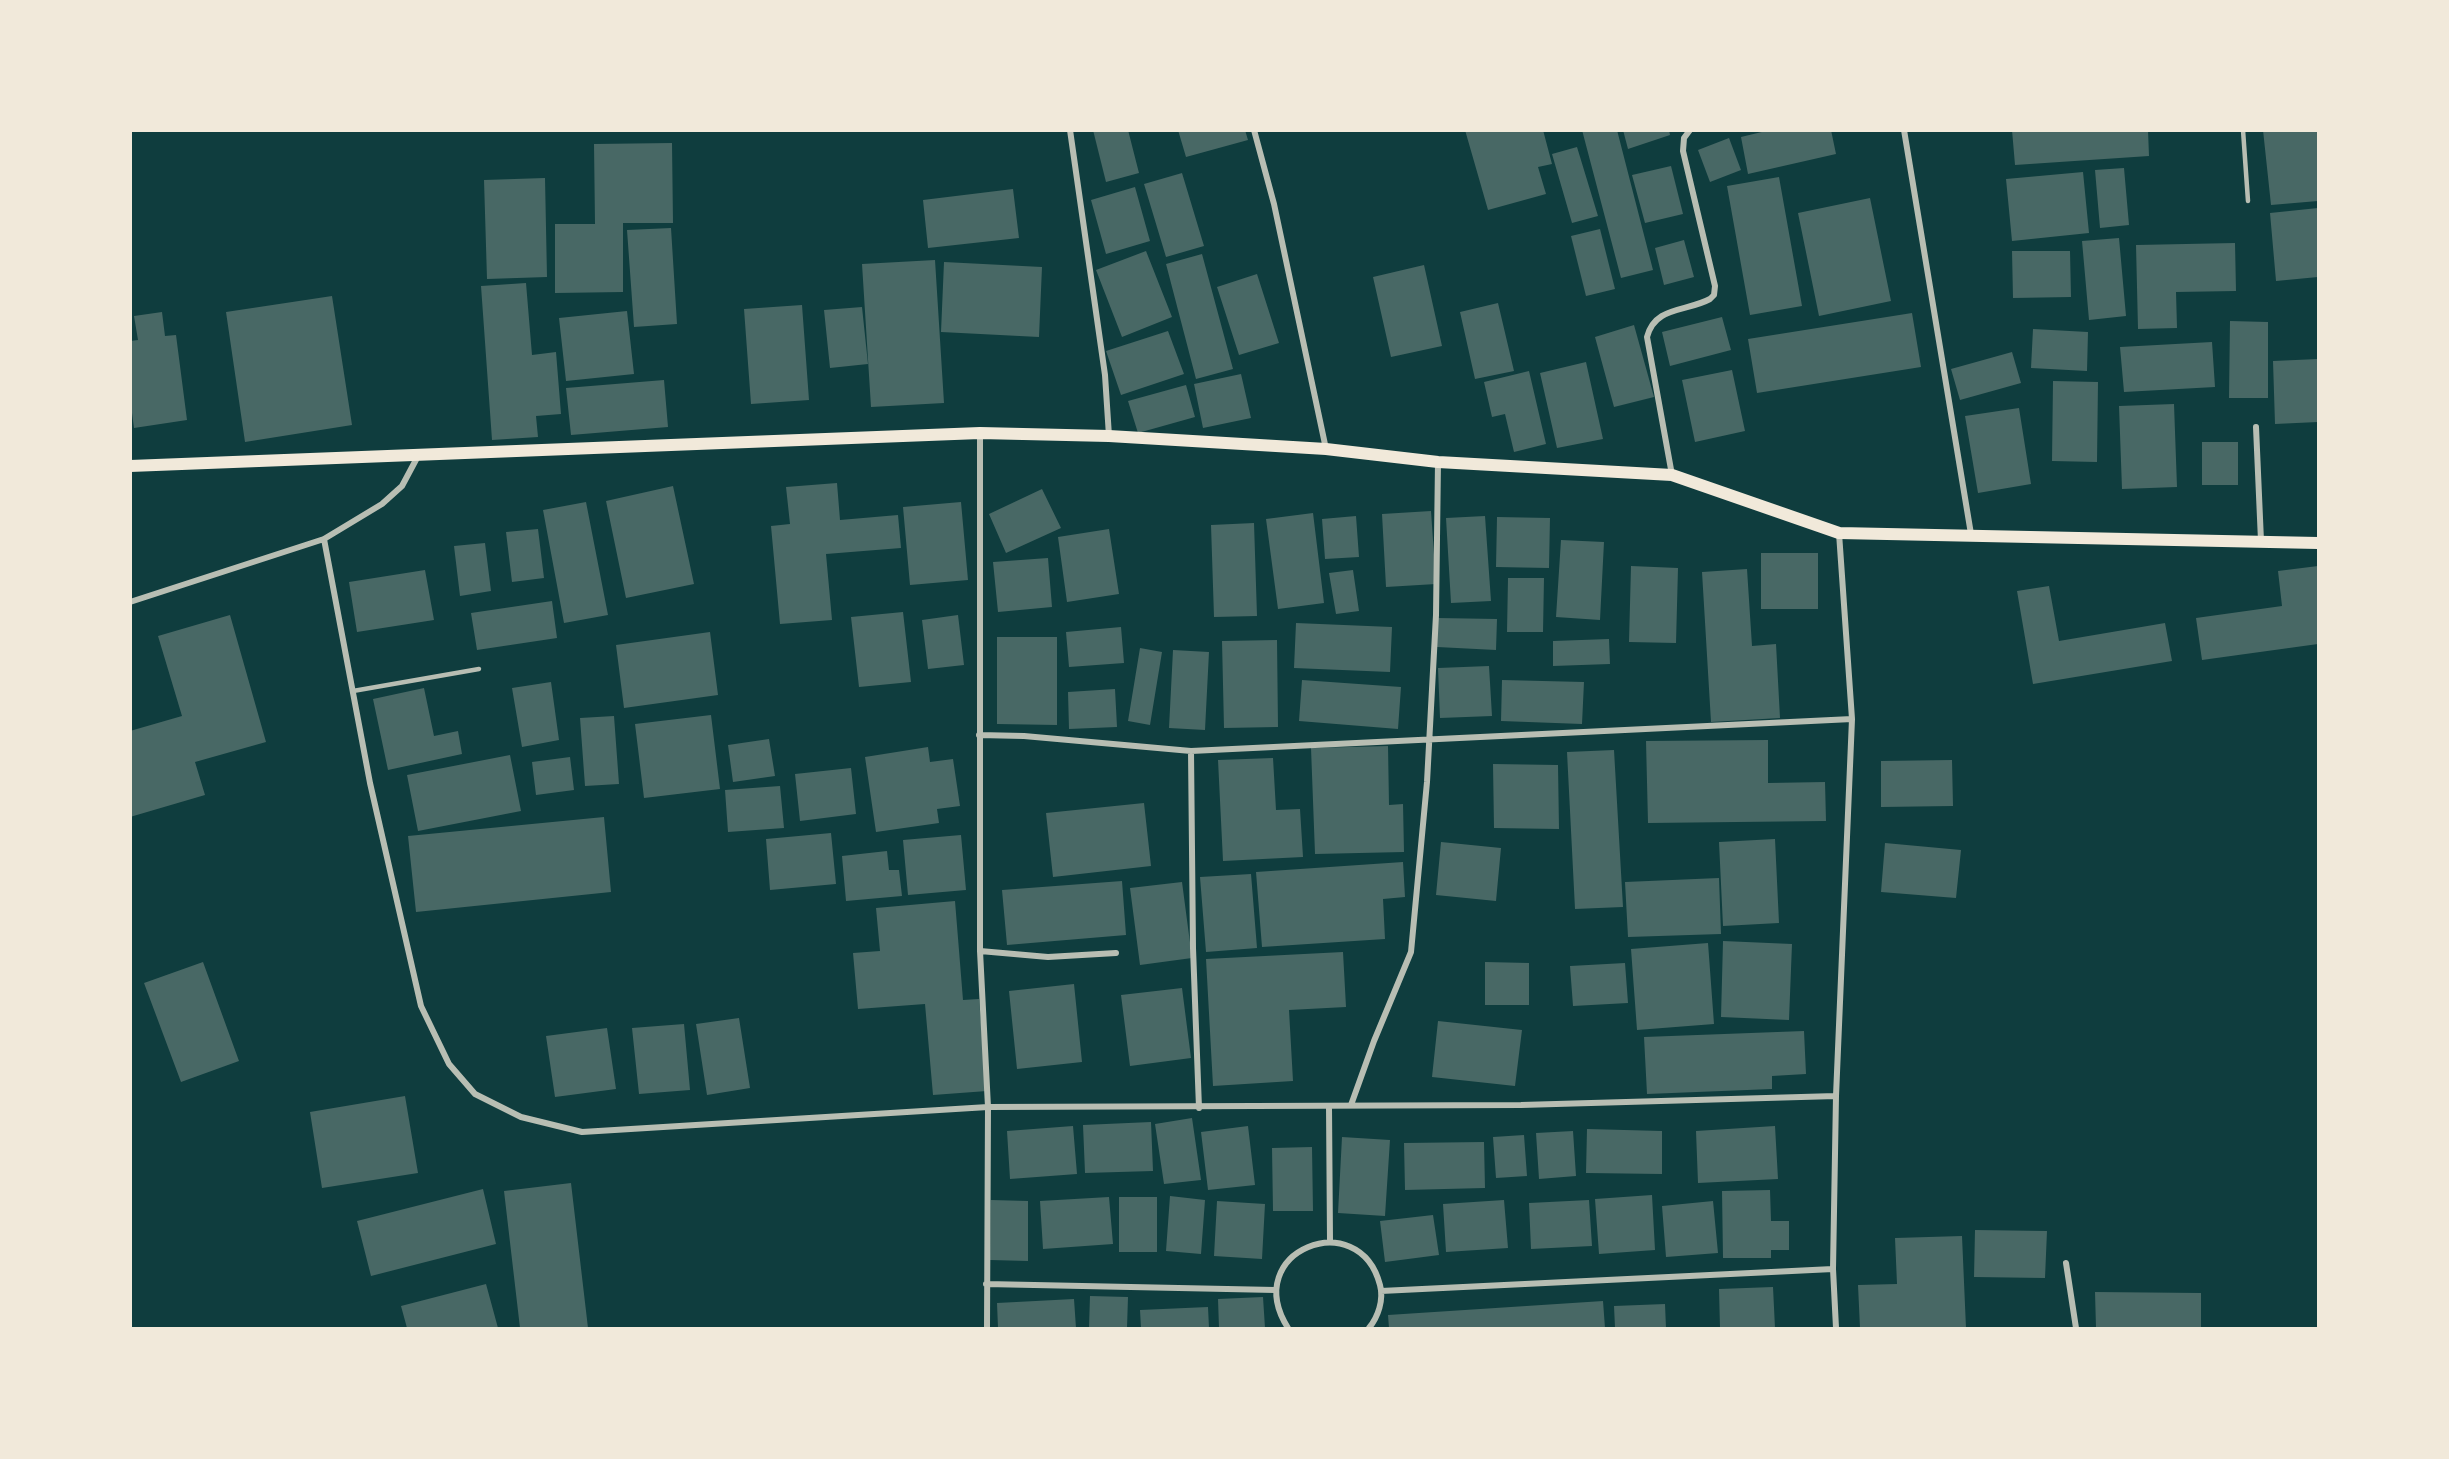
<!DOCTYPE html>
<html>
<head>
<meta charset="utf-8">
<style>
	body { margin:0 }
	#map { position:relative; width:2449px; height:1459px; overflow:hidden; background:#0f3d3e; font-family:"Fira Sans",sans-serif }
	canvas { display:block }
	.frame { position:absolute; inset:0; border:132px solid #f1e9da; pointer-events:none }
</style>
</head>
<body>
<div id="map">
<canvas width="2449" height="1459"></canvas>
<div class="frame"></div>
</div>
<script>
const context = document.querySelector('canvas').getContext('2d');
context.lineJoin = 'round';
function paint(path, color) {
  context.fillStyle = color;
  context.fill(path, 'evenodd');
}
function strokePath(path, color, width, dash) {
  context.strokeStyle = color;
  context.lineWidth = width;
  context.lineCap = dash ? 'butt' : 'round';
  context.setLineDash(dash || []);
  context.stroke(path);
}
const building = new Path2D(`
	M1093,130H1128L1139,173L1106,182Z
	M1178,130H1245L1248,140L1186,157Z
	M1465,130H1543L1552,164L1538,167L1546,194L1488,210Z
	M1582,130H1617L1653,270L1621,278Z
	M1623,130H1669L1670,135L1628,149Z
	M1770,130H1831L1836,154L1748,174L1741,137Z
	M2012,130H2148L2149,156L2015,165Z
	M2263,130H2318V201L2271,205Z
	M1729,138L1741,170L1710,182L1698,150Z
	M672,143L673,223H623V292L555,293V224H595L594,144Z
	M1577,147L1598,216L1572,223L1552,154Z
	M1671,166L1683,214L1645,223L1632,175Z
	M2124,168L2129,225L2100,228L2095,170Z
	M2083,172L2089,233L2012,241L2006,179Z
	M1182,173L1204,246L1166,257L1144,184Z
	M1779,177L1802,306L1750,315L1727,186Z
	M545,178L547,277L487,279L484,180Z
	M1135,187L1150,241L1106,254L1091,200Z
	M1013,189L1019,238L928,248L923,200Z
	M1870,198L1891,301L1819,316L1798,213Z
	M2318,208V277L2276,281L2270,213Z
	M671,228L677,324L634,327L627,230Z
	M1600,229L1615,289L1586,296L1571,236Z
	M2119,238L2126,316L2089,320L2082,241Z
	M1684,240L1694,277L1664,285L1655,248Z
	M2235,243L2236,291L2176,292L2177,328L2138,329L2136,245Z
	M1146,251L1172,317L1122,337L1096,270Z
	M2012,251H2070L2071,297L2013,298Z
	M1202,254L1233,369L1196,379L1166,264Z
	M935,260L944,403L871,407L862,264Z
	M944,262L1042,267L1039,337L941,332Z
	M1424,265L1442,346L1391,357L1373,277Z
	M1257,274L1279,343L1239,355L1217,287Z
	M526,283L532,355L556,352L561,414L536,416L538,437L492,440L481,286Z
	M332,296L352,425L245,442L226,312Z
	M1498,303L1514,371L1475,379L1460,312Z
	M802,305L809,400L751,404L744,309Z
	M862,307L868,364L830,368L824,310Z
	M627,311L634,374L566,381L559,318Z
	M162,312L165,336L176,335L187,420L134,428L130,398V341L138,340L134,316Z
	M1912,313L1921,367L1757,393L1748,339Z
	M1722,317L1731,350L1670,366L1662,332Z
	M2230,321L2268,322V398H2229Z
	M1634,325L1654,397L1614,407L1595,337Z
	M2033,329L2088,332L2087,371L2031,368Z
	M1168,331L1184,374L1121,395L1106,351Z
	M2212,342L2215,387L2124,392L2120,347Z
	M2012,352L2021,383L1960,400L1951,369Z
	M2318,359V422L2275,424L2273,361Z
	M1586,362L1603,439L1557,448L1540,373Z
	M1732,370L1745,431L1695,442L1682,380Z
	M1529,371L1546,444L1514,452L1505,414L1492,417L1484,382Z
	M1241,374L1251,418L1203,428L1194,384Z
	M664,380L668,427L571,435L566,388Z
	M2053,381L2098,382L2097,462L2052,461Z
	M1186,385L1195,417L1138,433L1128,401Z
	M2174,404L2177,487L2122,489L2119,406Z
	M2019,408L2031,484L1978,493L1965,416Z
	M2202,442H2238V485H2202Z
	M837,483L840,520L898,515L901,548L826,554L832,620L780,624L771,526L790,524L786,487Z
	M673,486L694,584L626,598L606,501Z
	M1042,489L1061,528L1006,553L989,514Z
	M586,502L608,615L564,623L543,510Z
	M961,502L968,580L910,585L903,507Z
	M1431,511L1436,584L1386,587L1382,514Z
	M1313,513L1324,603L1278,609L1266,519Z
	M1356,516L1359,557L1325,559L1322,519Z
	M1485,516L1491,601L1451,603L1446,518Z
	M1497,517L1550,518L1549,568L1496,567Z
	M1254,523L1257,616L1214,617L1211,525Z
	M538,529L544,578L512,582L506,532Z
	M1109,529L1119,594L1067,602L1058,537Z
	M1561,540L1604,542L1600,620L1556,617Z
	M485,543L491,591L460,596L454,546Z
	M1761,553H1818V609H1761Z
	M1048,558L1052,607L998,612L993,562Z
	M1631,566L1678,568L1676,643L1629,642Z
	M2318,566V644L2202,660L2196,618L2282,606L2278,571Z
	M1747,569L1752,646L1776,644L1780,718L1711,722L1702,572Z
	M425,570L434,620L357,632L349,582Z
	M1353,570L1359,611L1336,614L1329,573Z
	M1508,578H1544L1543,632H1507Z
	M2049,586L2059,641L2165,623L2172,661L2033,684L2017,591Z
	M552,601L557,638L477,650L471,613Z
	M903,612L911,682L859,687L851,617Z
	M230,615L266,742L195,762L205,795L130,817V731L182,716L158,636Z
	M958,615L964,665L928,669L922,620Z
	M1437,618L1497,619L1496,650L1437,647Z
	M1296,623L1392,627L1390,672L1294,668Z
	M1121,627L1124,663L1069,667L1066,632Z
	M710,632L718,695L624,708L616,645Z
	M997,637H1057V725L997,724Z
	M1609,639L1610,664L1553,666V641Z
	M1277,640L1278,727L1224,728L1222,641Z
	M1140,648L1162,652L1150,725L1128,721Z
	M1173,650L1209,652L1205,730L1169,728Z
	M1489,666L1492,716L1440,718L1438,668Z
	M1302,680L1401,687L1398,729L1299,721Z
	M1502,680L1584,682L1582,724L1501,721Z
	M551,682L559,740L522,747L512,688Z
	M424,688L434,736L458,731L462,754L388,770L373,699Z
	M1115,689L1117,727L1069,729L1068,692Z
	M711,715L720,789L644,798L635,724Z
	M614,716L619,784L585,786L580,718Z
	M769,739L775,776L733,782L728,745Z
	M1768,740V783L1825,782L1826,821L1648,823L1646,741Z
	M1388,746L1389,805L1403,804L1404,852L1315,854L1311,748Z
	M928,747L930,762L953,759L960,806L937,809L939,823L876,832L865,757Z
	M1614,750L1623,907L1575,909L1567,752Z
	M510,755L521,811L418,831L407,775Z
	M570,757L574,790L536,795L532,762Z
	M1273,758L1276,810L1300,809L1303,857L1223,861L1218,760Z
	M1952,760L1953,806L1881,807V761Z
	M1493,764L1558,765L1559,829L1494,828Z
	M851,768L856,814L800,821L795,774Z
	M780,786L784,828L728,832L725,790Z
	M1144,803L1151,866L1053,877L1046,813Z
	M604,817L611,892L416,912L408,836Z
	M831,833L836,884L770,890L766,839Z
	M961,835L966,890L908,895L903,840Z
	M1775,839L1779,923L1723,926L1719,842Z
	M1441,842L1501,848L1496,901L1436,895Z
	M1885,843L1961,850L1956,898L1881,892Z
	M887,851L889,870H899L902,896L846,901L842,856Z
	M1403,862L1405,897L1383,899L1385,939L1262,947L1256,872Z
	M1251,874L1257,948L1206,952L1200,877Z
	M1719,878L1721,934L1628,937L1625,882Z
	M1122,881L1126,935L1007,945L1002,890Z
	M1182,882L1192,958L1140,965L1130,888Z
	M955,901L963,1000L979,999L987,1091L933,1095L925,1004L858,1009L853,953L880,951L876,908Z
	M1723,941L1792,944L1789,1020L1721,1017Z
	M1708,943L1714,1024L1637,1030L1631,949Z
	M1343,952L1346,1007L1289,1010L1293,1081L1213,1086L1206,959Z
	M203,962L239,1061L181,1082L144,983Z
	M1485,962L1529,963V1005H1485Z
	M1625,963L1628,1003L1573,1006L1570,966Z
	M1074,984L1082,1062L1017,1069L1009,991Z
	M1182,988L1191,1058L1130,1066L1121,995Z
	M739,1018L750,1088L707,1095L696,1024Z
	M1438,1021L1522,1030L1515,1086L1432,1077Z
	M684,1024L690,1090L639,1094L632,1028Z
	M607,1028L616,1089L555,1097L546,1036Z
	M1804,1031L1806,1074L1772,1076V1089L1647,1094L1644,1037Z
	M405,1096L418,1173L322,1188L310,1112Z
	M1192,1118L1201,1180L1164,1184L1155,1124Z
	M1151,1122L1153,1171L1085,1173L1083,1125Z
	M1073,1126L1077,1174L1010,1179L1007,1131Z
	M1248,1126L1255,1185L1208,1190L1201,1132Z
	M1775,1126L1778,1179L1698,1183L1696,1131Z
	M1587,1129L1662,1131V1174L1586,1173Z
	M1573,1131L1576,1176L1539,1179L1536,1133Z
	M1524,1135L1527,1176L1496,1178L1493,1137Z
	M1342,1137L1390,1140L1385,1216L1338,1213Z
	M1484,1142L1485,1188L1405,1190L1404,1143Z
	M1312,1147L1313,1211H1273L1272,1148Z
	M571,1183L588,1328H520L504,1191Z
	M483,1189L496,1244L371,1276L357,1221Z
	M1770,1190L1771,1221H1789V1250H1771V1258H1723L1722,1191Z
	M1652,1195L1655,1250L1599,1254L1595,1199Z
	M1170,1196L1205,1200L1201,1254L1166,1251Z
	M1109,1197L1113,1244L1043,1249L1040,1201Z
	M1119,1197H1157V1252H1119Z
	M991,1200L1028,1201V1261L990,1260Z
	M1504,1200L1508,1248L1446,1252L1443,1204Z
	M1589,1200L1592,1246L1531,1249L1529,1203Z
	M1217,1201L1265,1204L1262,1259L1214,1256Z
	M1713,1201L1718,1253L1666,1257L1662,1206Z
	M1433,1215L1439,1255L1385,1262L1380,1221Z
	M1975,1230L2047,1231L2045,1278L1974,1277Z
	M1962,1236L1966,1328H1860L1858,1285L1897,1284L1895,1238Z
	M486,1284L498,1328H407L401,1306Z
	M1773,1287L1775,1328H1720L1719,1289Z
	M2095,1292L2201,1293V1328H2096Z
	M1090,1296L1128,1297L1127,1328H1089Z
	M1263,1297L1265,1328H1219L1218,1299Z
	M1074,1299L1076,1328H998L997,1303Z
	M1603,1301L1605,1328H1389L1388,1315Z
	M1665,1304L1666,1328H1615L1614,1306Z
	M1208,1307L1209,1328H1141L1140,1310Z`);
const service = new Path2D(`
	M2243,130L2248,201
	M353,691L479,669`);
const minor = new Path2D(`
	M1070,130L1105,375L1109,436
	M1254,130L1274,204L1326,449
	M1904,130L1971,534
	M2256,427L2261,541
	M980,433V951L988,1107L987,1328
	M1672,475L1647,337C1655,306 1686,312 1710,299L1714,295L1715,286L1683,151L1684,138L1690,130
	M324,539L370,783L421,1006L449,1064L475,1094L521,1117L582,1132L988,1107L1521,1105L1836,1096
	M130,602L324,539L382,504L402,486L418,456
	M979,735L1024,736L1191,751L1852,719
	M1191,751L1193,948L1199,1108
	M980,951L1048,957L1116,953
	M1351,1105L1374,1041L1411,952L1427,782L1436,615L1438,462
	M1329,1106L1330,1241
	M2066,1263L2076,1328
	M986,1284L1275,1290
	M1381,1291L1833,1269
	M1288,1328C1239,1251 1359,1204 1380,1285C1384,1300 1378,1317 1369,1328
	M1836,1328L1833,1269L1836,1096L1852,719L1839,533`);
const secondary = new Path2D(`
	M130,466L980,433L1109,436L1326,449L1438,462L1672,475L1839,533L2318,543`);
paint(building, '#486865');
strokePath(service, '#b8beb3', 4.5);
strokePath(minor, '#b8beb3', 6);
strokePath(secondary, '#f1e9da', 12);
</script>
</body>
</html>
